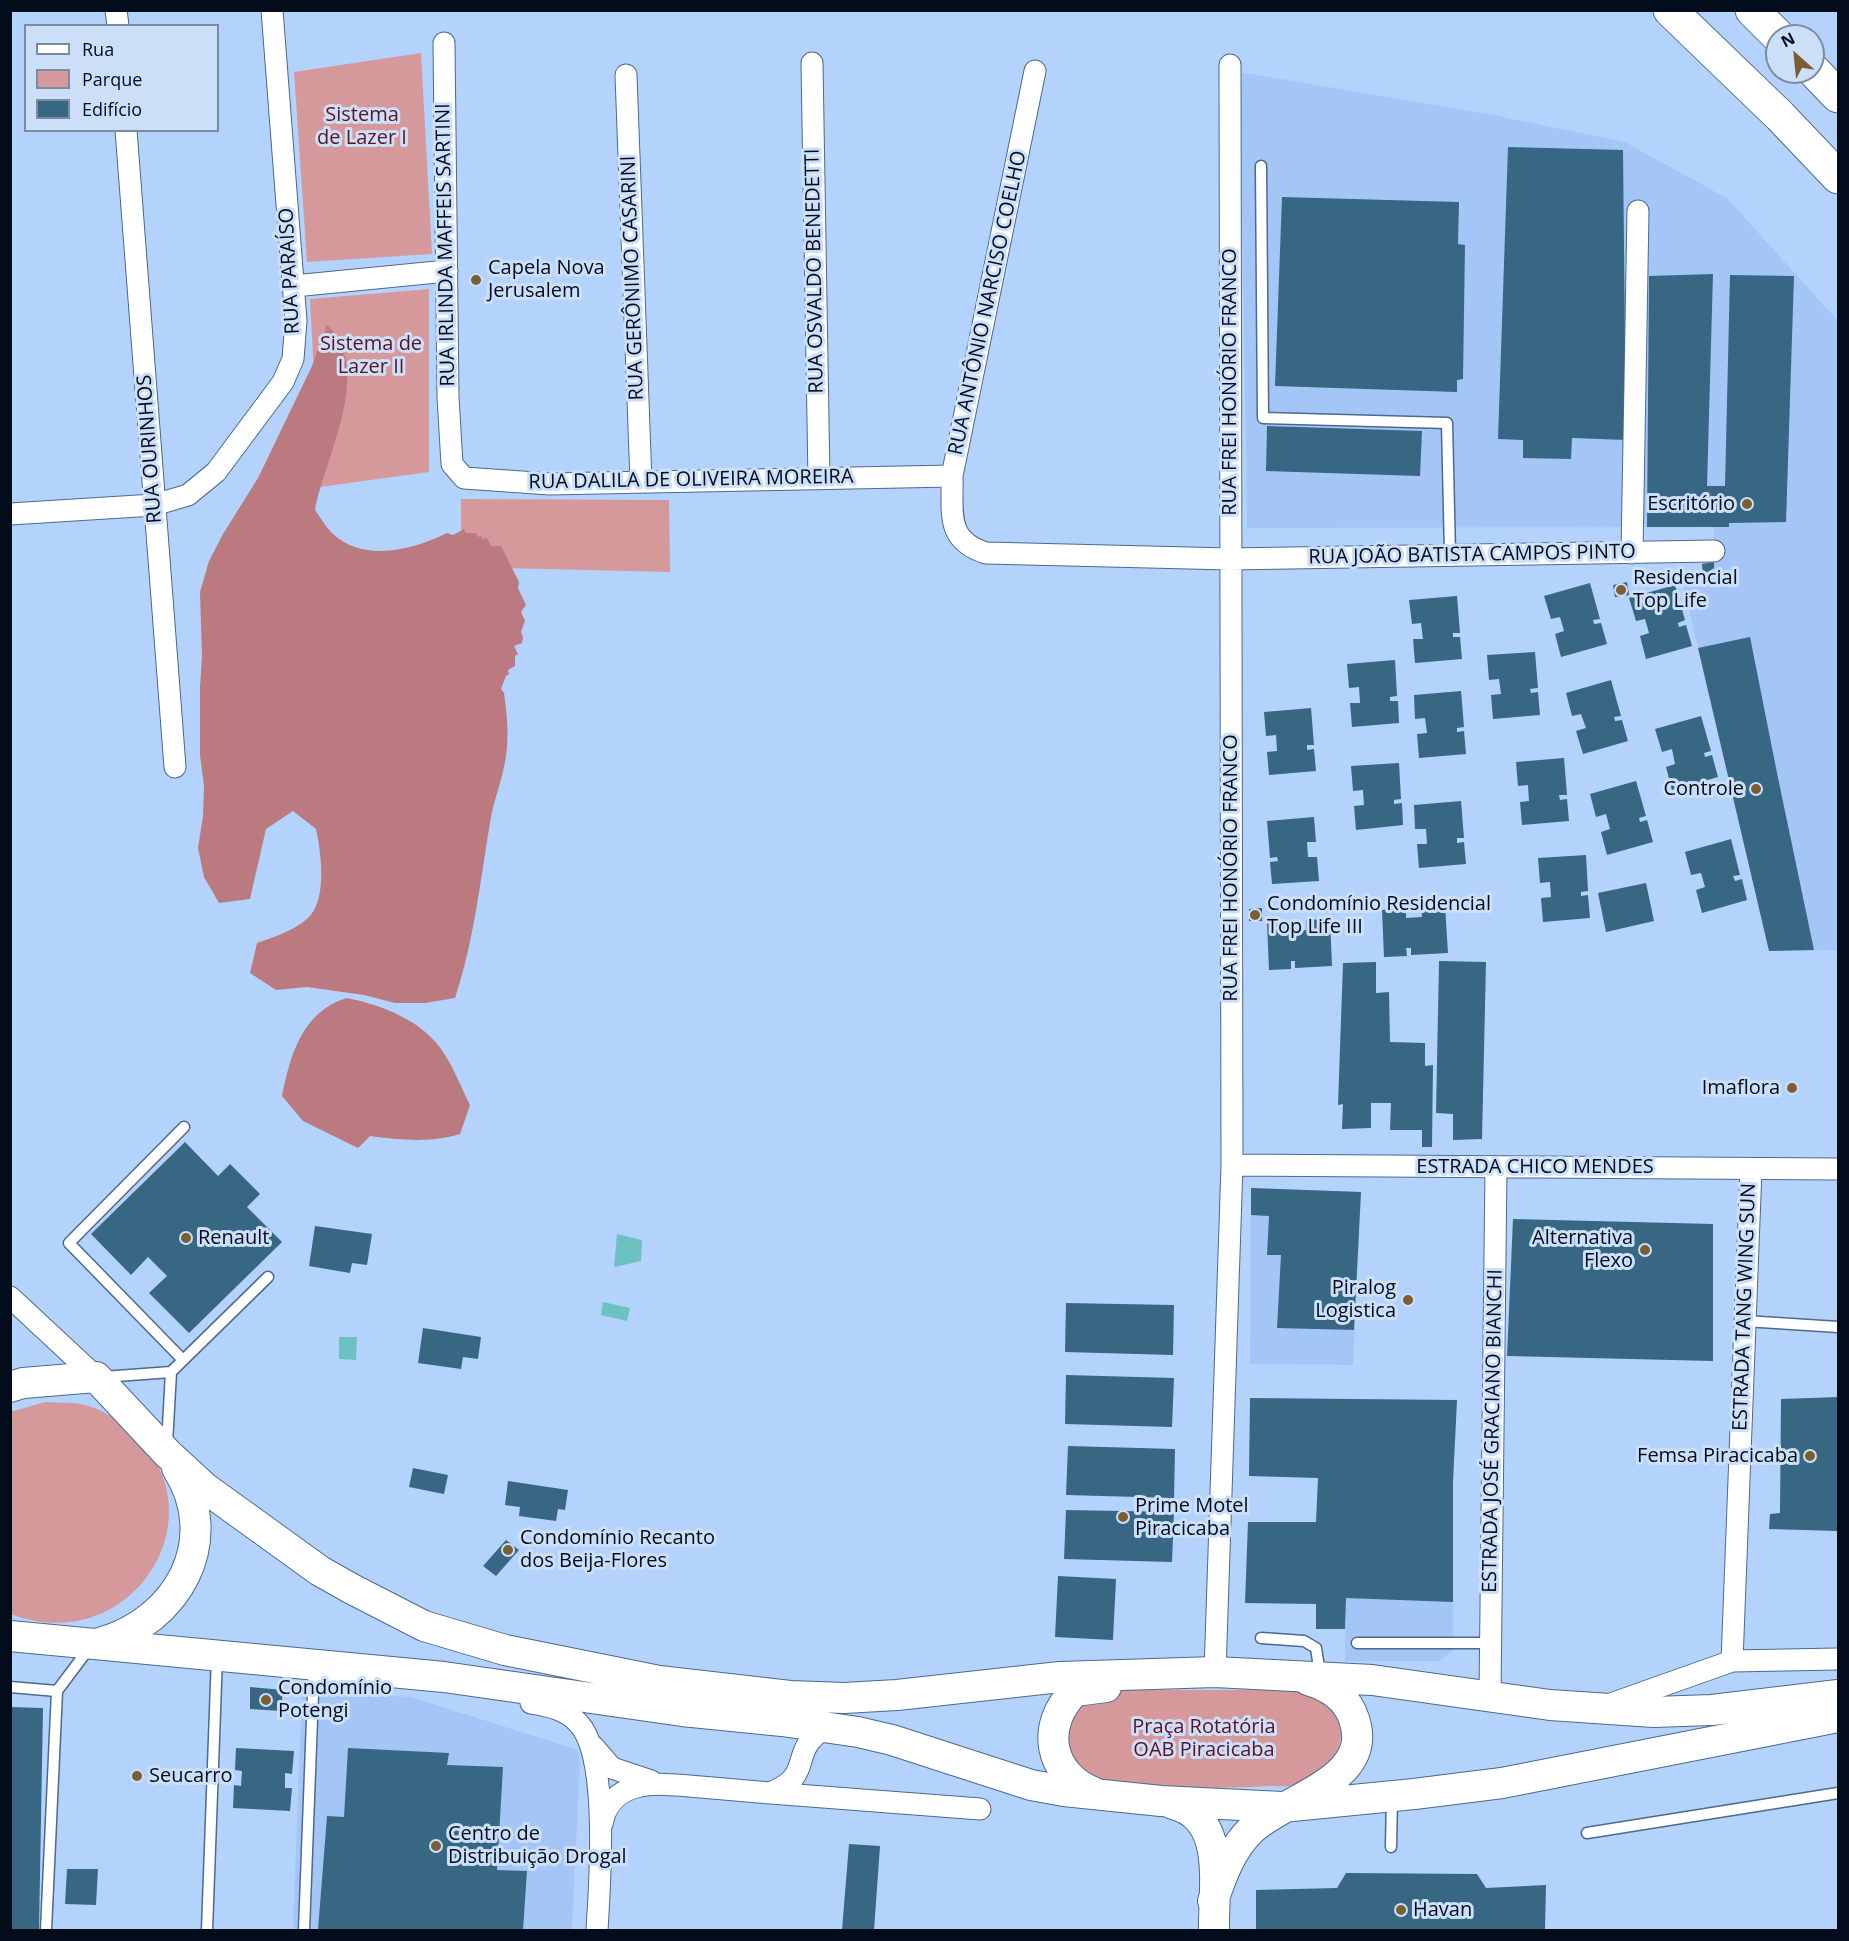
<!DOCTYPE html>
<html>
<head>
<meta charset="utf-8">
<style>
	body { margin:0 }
	#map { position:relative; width:1849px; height:1941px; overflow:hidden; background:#b3d3fd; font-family:"Open Sans",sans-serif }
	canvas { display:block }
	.frame { position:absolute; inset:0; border:12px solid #030c1a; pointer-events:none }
	.legend { position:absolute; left:24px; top:24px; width:195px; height:108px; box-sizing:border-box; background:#ccdff9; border:2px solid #7c8ba0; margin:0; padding:8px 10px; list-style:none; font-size:18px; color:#030c1a }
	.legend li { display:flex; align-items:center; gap:12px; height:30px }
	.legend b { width:30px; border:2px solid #7c8ba0 }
	.north { position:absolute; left:1765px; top:24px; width:60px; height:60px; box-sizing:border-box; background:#ccdff9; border:2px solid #7c8ba0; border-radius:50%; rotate:333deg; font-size:16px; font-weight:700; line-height:24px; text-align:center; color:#030c1a }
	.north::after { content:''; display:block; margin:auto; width:21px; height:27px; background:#7c5e32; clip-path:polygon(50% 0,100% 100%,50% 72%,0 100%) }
</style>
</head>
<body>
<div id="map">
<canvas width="1849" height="1941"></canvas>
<div class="frame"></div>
<ul class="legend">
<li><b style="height:8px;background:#fff"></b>Rua</li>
<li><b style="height:16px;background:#d5999c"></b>Parque</li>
<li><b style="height:16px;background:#376782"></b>Edifício</li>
</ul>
<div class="north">N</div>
</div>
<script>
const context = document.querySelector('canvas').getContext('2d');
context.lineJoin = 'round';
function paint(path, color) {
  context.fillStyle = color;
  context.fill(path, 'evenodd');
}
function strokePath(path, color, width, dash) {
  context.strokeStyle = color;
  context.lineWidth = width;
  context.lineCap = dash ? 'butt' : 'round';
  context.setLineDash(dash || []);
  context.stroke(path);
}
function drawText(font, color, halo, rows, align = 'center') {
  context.font = font + ' "Open Sans",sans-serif';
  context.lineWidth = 6;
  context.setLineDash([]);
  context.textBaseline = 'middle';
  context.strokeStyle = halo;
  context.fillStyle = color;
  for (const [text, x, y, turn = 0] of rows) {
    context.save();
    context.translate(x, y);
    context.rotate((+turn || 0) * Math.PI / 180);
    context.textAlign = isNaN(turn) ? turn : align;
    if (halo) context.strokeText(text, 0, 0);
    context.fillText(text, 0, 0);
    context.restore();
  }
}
const built = new Path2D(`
	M1240,72L1493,115L1625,142L1728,199L1838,321V950L1769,951L1682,580L1703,576L1714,568V527L1247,528Z
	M1251,1188L1361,1192L1353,1365L1250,1364Z
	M1346,1479L1453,1482V1650L1439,1661H1345Z
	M302,1691L411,1697L578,1750L580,1761L572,1930H293Z`);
const green = new Path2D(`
	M421,53L432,254L307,262L294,72Z
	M429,289V472L320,487L310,299Z
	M461,499L669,500L670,572L461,567Z
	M45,1402C57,1403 69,1402 81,1404C100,1408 119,1420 132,1432C224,1516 130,1660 11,1614L10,1412Z
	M1129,1690H1306C1322,1696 1336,1707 1340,1724C1346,1753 1323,1777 1296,1785C1288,1787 1277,1786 1269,1786C1223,1789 1177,1788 1132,1783C1117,1781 1101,1781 1087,1774C1065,1765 1059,1722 1077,1706C1090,1695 1113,1692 1129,1690Z`);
const forest = new Path2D(`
	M327,325C375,370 324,459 315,510C320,517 325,526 332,533C363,563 413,550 447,533L453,535L464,529L466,533H476L478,537L481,536L483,539L487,538L491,546H501L519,582L518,588L526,605L521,612L525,621L521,632L523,637L522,643L514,646L518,654L515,656V666L508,670L509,674L506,676L501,689L504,693C507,714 509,735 506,756C503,779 493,801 490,823C480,882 474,941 455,998L425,1003H395L364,995L307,987L276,990L250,973L257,943C274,937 293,931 307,919C328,901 321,852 316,829L293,811L266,829L250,899L219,903L204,877L198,848L203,816L204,786L200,755V687L202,656L200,592L209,561L223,534L258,478L312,366Z
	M347,998C382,1005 425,1021 445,1055C455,1071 462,1089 470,1105L460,1134C432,1143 399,1140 370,1136L358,1148L303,1121L282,1096C290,1056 302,1011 347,998Z`);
const water = new Path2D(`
	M617,1234L642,1240L641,1261L614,1267Z
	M603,1302L630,1308L627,1321L601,1315Z
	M339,1337H357L356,1360L339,1359Z`);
const building = new Path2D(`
	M1508,147L1623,150L1626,440L1572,438L1571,459L1523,458V440L1498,439Z
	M1282,197L1459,202L1458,244L1465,245L1463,379L1457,380V392L1275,386Z
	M1713,274L1707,486H1725L1730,275L1794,276L1786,522L1729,523V527H1647L1649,276Z
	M1267,426L1422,431L1420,476L1266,471Z
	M1714,562V568L1703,576L1702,564Z
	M1627,582L1629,595L1615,597L1613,585Z
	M1590,583L1600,619L1593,620L1594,624L1601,623L1607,644L1561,657L1555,634L1564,631L1560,617L1551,619L1544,596Z
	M1675,585L1685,620L1678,623L1679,627L1686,625L1692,646L1646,659L1640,636L1649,633L1645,619L1636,621L1629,598Z
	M1457,596L1460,633H1453V637H1460L1462,659L1415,663L1413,639H1423L1421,623L1412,624L1409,600Z
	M1750,637L1777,773L1814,950L1769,951L1698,648Z
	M1535,652L1538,688L1530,689L1531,693L1538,692L1540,715L1493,719L1491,695L1501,694L1499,679L1489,680L1487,655Z
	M1395,660L1397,696L1390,697V701H1398L1399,723L1352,727L1350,703H1360L1359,687L1349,688L1347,664Z
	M1611,680L1621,716L1614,717L1615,721L1622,720L1628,741L1583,754L1576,731L1586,728L1581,714L1572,716L1566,693Z
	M1461,691L1464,727L1457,728V732L1464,731L1466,754L1419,758L1417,734L1427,733L1425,718L1415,719L1414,695Z
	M1311,708L1314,745H1307V750L1314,749L1316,771L1269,775L1267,752L1277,751L1276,735L1266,736L1264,712Z
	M1701,716L1711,751L1704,753L1705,757L1712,755L1718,777L1672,790L1666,767L1675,764L1672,749L1662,752L1655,729Z
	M1564,758L1567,795H1559L1560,800L1567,799L1569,821L1522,825L1520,802L1529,801L1528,785L1518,786L1516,762Z
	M1399,763L1401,799L1394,800V804L1402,803L1403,825L1356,830L1354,806L1364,805L1363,790L1353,791L1351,766Z
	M1636,781L1646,816L1639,818L1640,822L1647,820L1653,842L1607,855L1601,832L1610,829L1606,814L1596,817L1590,794Z
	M1461,801L1464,838H1457V843L1464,842L1466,864L1419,868L1417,844H1427L1426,829H1415L1414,805Z
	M1314,817L1316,842H1307L1308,857H1317L1319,881L1272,884L1270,862L1278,861L1277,857L1270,858L1267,821Z
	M1731,839L1740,875L1733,876L1735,881L1742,879L1747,900L1702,913L1696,890L1705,887L1701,873L1691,875L1685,852Z
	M1586,855L1588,891L1581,892V896L1588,895L1590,918L1543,922L1541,898L1551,897L1550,882L1540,883L1538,858Z
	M1646,883L1654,921L1606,932L1598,893Z
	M1445,906L1448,953L1411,955V948H1406L1407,956L1384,957L1382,910L1406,908V918L1422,917L1421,907Z
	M1262,908V921H1249V909Z
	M1330,919L1332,966L1295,968V961H1291V969L1269,970L1267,922L1290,921L1291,931L1306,930V920Z
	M1439,961L1486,962L1482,1139L1453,1140V1114L1436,1113Z
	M1376,962V993L1389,992L1390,1042L1425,1043V1066L1433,1065L1432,1147H1422V1130H1390L1391,1103H1371V1128L1342,1129L1343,1104L1338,1105L1343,963Z
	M185,1142L218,1176L230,1164L260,1194L247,1207L282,1242L189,1333L149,1293L167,1276L148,1257L131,1275L91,1234Z
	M1251,1188L1361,1192L1354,1330L1277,1328L1281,1255H1267L1269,1216L1251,1215Z
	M1513,1219L1713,1224V1361L1507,1356Z
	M315,1226L372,1234L367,1265L352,1263L350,1273L309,1266Z
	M1066,1303L1174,1305L1173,1355L1065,1352Z
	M423,1328L481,1337L478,1359L463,1357L461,1369L418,1363Z
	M1066,1375L1174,1378L1172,1427L1065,1424Z
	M1838,1397V1531L1769,1529L1770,1514L1780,1513L1781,1399Z
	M1250,1398L1457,1400L1453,1482V1602L1346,1598L1345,1629H1316V1604L1245,1603L1248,1522H1316L1318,1478L1249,1476Z
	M1068,1446L1175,1449L1174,1498L1066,1495Z
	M413,1468L448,1475L444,1494L409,1487Z
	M508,1481L568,1490L565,1510L558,1509L556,1521L519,1516L520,1507L505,1505Z
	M1066,1510L1174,1512L1172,1562L1064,1559Z
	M506,1540L519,1550L496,1576L483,1566Z
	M1058,1576L1116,1579L1113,1640L1055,1637Z
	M250,1687L283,1690L281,1711L250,1709Z
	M10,1707L43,1708L39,1930H10Z
	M236,1748L294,1751L292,1774L285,1773V1788H292L290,1811L233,1808L234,1785L241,1786L242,1771L235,1770Z
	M348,1748L449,1753L447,1765L503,1767L497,1870L527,1871L523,1930H318L327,1816L344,1817Z
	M849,1844L880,1846L874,1930H842Z
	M67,1869H98L96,1905L65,1904Z
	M1346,1873L1477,1874L1486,1888L1546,1885L1545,1930H1256V1890L1337,1888Z`);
const service = new Path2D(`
	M1261,166L1263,418L1447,423L1450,554
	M1745,1321L1838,1327
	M183,1360L69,1243L184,1127
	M103,1377L171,1372L268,1277
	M167,1444L171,1372
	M1261,1638L1304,1641L1316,1648L1320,1674
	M1357,1643H1491
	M10,1687L57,1691L90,1647
	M1587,1833L1838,1793
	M1391,1847L1392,1797
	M46,1930L57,1691
	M207,1930L217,1656
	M304,1930L314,1667`);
const minor = new Path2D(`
	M116,10L118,26
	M444,43L448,397L452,464L464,478L550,484L952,476
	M812,63L819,479
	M1035,71L952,476C953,513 945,540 986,553L1230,559L1714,551
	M626,75L641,482
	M126,130L175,767
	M294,286L447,271
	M10,514L154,505L188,495L216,472L283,382L293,359L296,321L272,10
	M1632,553L1638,211
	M1232,1165L1838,1169
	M10,1297L96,1377
	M1732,1661L1751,1169
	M1215,1672L1232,1165L1230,65
	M1490,1695L1496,1167
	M531,1703C552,1706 571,1711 583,1729C608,1768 600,1883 597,1930
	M1608,1705L1732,1661L1838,1659
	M593,1746L612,1768L651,1781
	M771,1793L980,1809
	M602,1824C611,1775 664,1784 701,1787C724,1789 747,1791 770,1793C816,1775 787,1752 825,1728`);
const secondary = new Path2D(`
	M10,1387L23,1383L96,1377L167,1453L205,1488L320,1571L352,1589L424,1626L505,1650L659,1681L790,1696L844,1698L897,1695L1060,1677L1215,1672L1372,1680L1550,1705L1654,1712L1712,1710L1838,1695
	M10,1636L444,1677L682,1711L782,1721L858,1732L892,1740L1031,1785L1064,1791L1161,1801L1282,1807L1414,1794L1502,1783L1838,1717
	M100,1643C178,1621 223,1541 177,1468
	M1095,1793C1048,1775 1040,1725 1075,1691L1106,1687
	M1173,1804C1228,1818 1213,1887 1214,1930
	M1213,1901C1222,1875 1231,1849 1252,1829C1287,1797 1375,1780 1354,1719C1347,1697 1329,1686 1308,1680`);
const motorway = new Path2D(`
	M1670,10L1780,116L1838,177
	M1752,10L1778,36
	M1813,70L1838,96`);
const markers = [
	[476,280,6,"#7c5e32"],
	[1747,504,6,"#7c5e32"],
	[1621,590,6,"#7c5e32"],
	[1756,789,6,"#7c5e32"],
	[1255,915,6,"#7c5e32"],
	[1792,1088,6,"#7c5e32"],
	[186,1238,6,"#7c5e32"],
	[1645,1250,6,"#7c5e32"],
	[1408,1300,6,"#7c5e32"],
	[1810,1456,6,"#7c5e32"],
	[1123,1517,6,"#7c5e32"],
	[508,1550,6,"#7c5e32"],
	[266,1700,6,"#7c5e32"],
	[137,1776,6,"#7c5e32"],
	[436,1846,6,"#7c5e32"],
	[1401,1910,6,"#7c5e32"]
];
const parkNames = [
	["Sistema",362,115],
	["de Lazer I",362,138],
	["Sistema de",371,344],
	["Lazer II",371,367],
	["Praça Rotatória",1204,1727],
	["OAB Piracicaba",1204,1750]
];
const streetNames = [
	["RUA IRLINDA MAFFEIS SARTINI",446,245,-91],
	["RUA PARAÍSO",290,271,-93],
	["RUA OSVALDO BENEDETTI",815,271,-91],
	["RUA GERÔNIMO CASARINI",633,278,-92],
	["RUA ANTÔNIO NARCISO COELHO",988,303,-78],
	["RUA FREI HONÓRIO FRANCO",1230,382,-90],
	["RUA OURINHOS",150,449,-94],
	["RUA DALILA DE OLIVEIRA MOREIRA",691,480,-1],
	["RUA JOÃO BATISTA CAMPOS PINTO",1472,555,-1],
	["RUA FREI HONÓRIO FRANCO",1231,868,-90],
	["ESTRADA CHICO MENDES",1535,1167],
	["ESTRADA TANG WING SUN",1745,1307,-88],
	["ESTRADA JOSÉ GRACIANO BIANCHI",1493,1431,-89]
];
const poiNames = [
	["Capela Nova",488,268],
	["Jerusalem",488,291],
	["Escritório",1735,504,"right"],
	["Residencial",1633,578],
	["Top Life",1633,601],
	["Controle",1744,789,"right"],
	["Condomínio Residencial",1267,904],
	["Top Life III",1267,927],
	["Imaflora",1780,1088,"right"],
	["Renault",198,1238],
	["Alternativa",1633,1238,"right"],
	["Flexo",1633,1261,"right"],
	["Piralog",1396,1288,"right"],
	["Logistica",1396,1311,"right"],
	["Femsa Piracicaba",1798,1456,"right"],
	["Prime Motel",1135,1506],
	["Piracicaba",1135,1529],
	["Condomínio Recanto",520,1538],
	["dos Beija-Flores",520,1561],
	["Condomínio",278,1688],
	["Potengi",278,1711],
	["Seucarro",149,1776],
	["Centro de",448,1834],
	["Distribuição Drogal",448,1857],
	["Havan",1413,1910]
];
paint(built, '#a3c6f6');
paint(green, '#d5999c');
paint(forest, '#bb7a7f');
paint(water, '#6ec1c1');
paint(building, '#376782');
strokePath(service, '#4c698e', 13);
strokePath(minor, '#4c698e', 23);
strokePath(secondary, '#4c698e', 32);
strokePath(motorway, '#4c698e', 35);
strokePath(service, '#fff', 10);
strokePath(minor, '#fff', 21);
strokePath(secondary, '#fff', 30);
strokePath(motorway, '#fff', 33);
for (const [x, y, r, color] of markers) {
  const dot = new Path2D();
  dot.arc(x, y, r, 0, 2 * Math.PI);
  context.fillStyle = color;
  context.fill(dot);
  strokePath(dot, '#ccdff9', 2);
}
drawText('20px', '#601021', '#ccdff9', parkNames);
drawText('20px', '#030c1a', '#ccdff9', streetNames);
drawText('20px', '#030c1a', '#ccdff9', poiNames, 'left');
</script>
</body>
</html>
